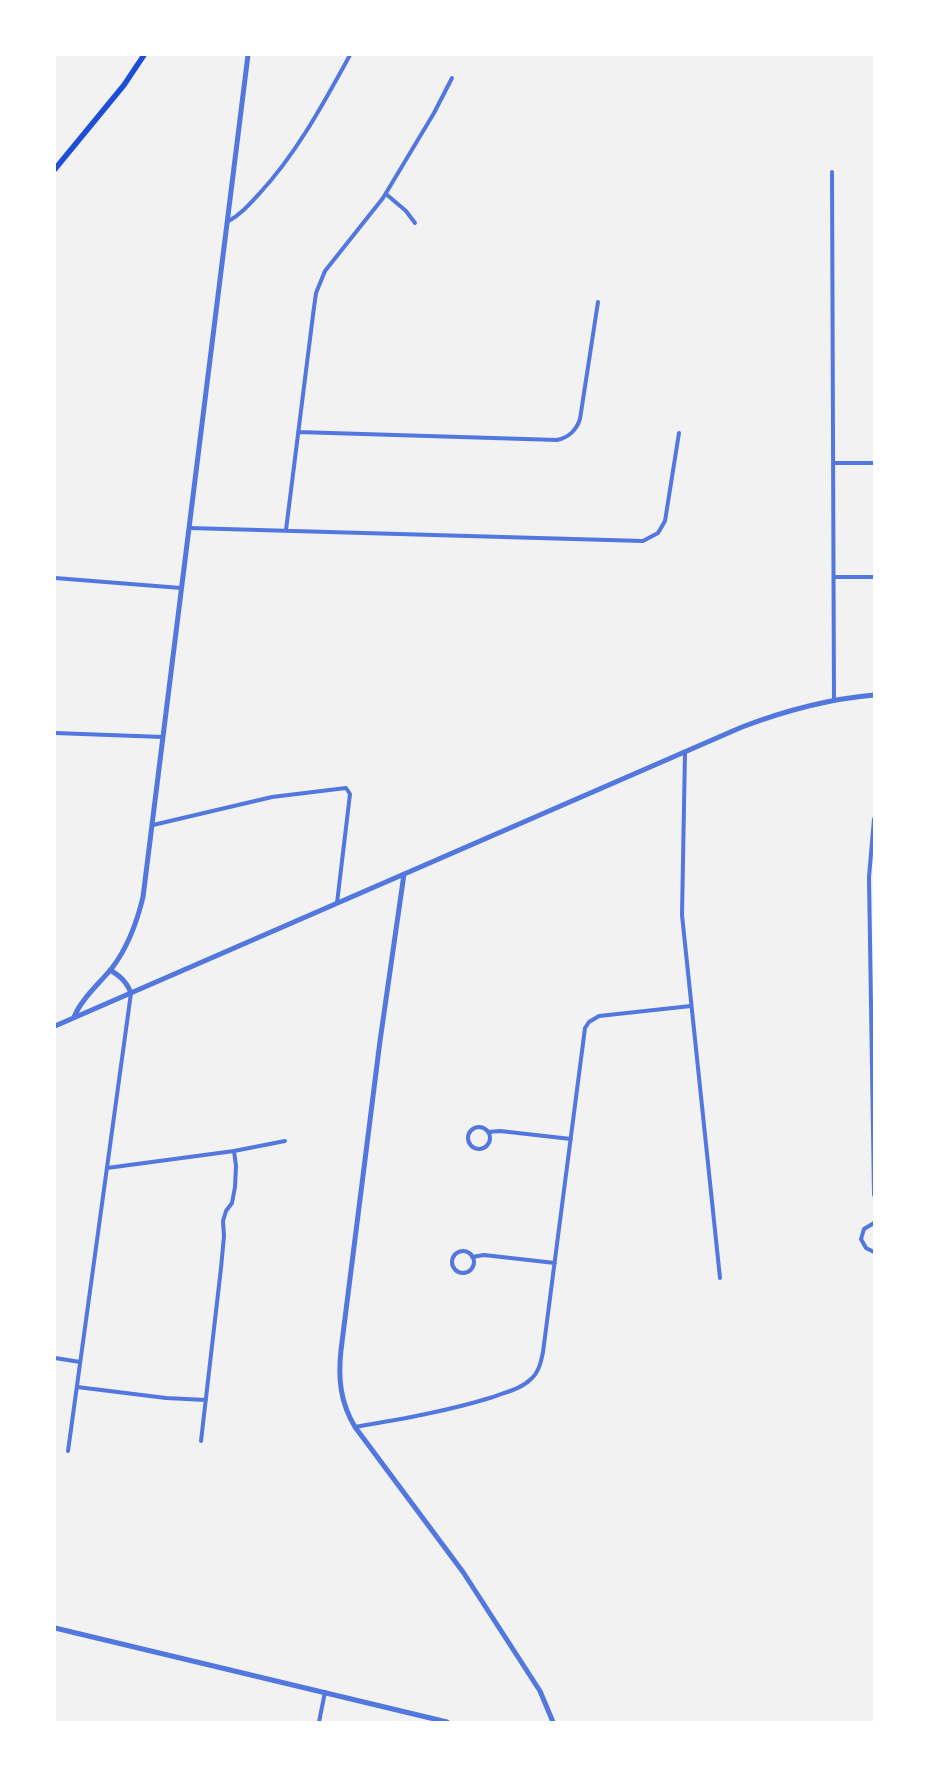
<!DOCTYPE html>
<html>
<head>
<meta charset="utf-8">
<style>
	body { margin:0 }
	#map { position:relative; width:929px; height:1777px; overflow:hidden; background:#f2f2f2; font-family:"Asap Condensed",sans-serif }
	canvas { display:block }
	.frame { position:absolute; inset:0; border:56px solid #fff; pointer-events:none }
</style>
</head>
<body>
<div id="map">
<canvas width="929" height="1777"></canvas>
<div class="frame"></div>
</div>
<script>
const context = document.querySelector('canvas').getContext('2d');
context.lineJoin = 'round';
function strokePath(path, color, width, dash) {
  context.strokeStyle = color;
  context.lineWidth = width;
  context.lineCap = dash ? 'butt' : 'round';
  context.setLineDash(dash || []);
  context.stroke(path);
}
const minor = new Path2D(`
	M832,172L834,701
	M386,194L406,211L415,223
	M227,222C240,215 249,205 259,194C297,153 323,104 350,55
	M298,432L557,440C569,437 576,431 580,419L598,302
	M834,463H874
	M189,528L643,541L658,533L665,521L679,433
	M286,530L313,315L316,293L325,271L383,198L434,113L452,78
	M834,577H874
	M55,578L181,588
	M55,733L163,737
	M685,752L682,915L720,1278
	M874,819L869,877L874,1195
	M153,825L272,797L346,788L350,794L337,903
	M468 1138a11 11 0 1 1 22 0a11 11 0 1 1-22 0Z
	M488,1132L500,1131L571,1139
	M107,1168L234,1151L285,1141
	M874,1223L864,1229L861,1239L866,1248L874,1252
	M452 1262a11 11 0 1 1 22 0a11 11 0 1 1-22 0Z
	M472,1257L484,1255L555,1263
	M55,1358L80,1362
	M77,1387L166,1398L206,1400
	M355,1427C402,1419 448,1411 493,1397C506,1392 521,1389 531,1379C539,1372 541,1362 543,1352L585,1028L589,1022L599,1016L691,1006
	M201,1441L221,1268L224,1236L223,1221L226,1211L232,1203L235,1187L236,1166L234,1151
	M68,1451L131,993
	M319,1722L325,1692`);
const tertiary = new Path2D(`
	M404,874L380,1041L341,1350C338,1378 340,1402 355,1427L463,1572L540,1691L553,1722
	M110,970C120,976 126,981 131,993
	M74,1017C82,998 99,984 112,968C128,947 137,922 143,897L248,55
	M55,1026L742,727C784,711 828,699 874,695
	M55,1628L447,1722`);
const secondary = new Path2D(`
	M55,169L124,85L144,55`);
strokePath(minor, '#5277de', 4);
strokePath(tertiary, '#5277de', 5);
strokePath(secondary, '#1d4ed8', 5.5);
</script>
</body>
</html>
